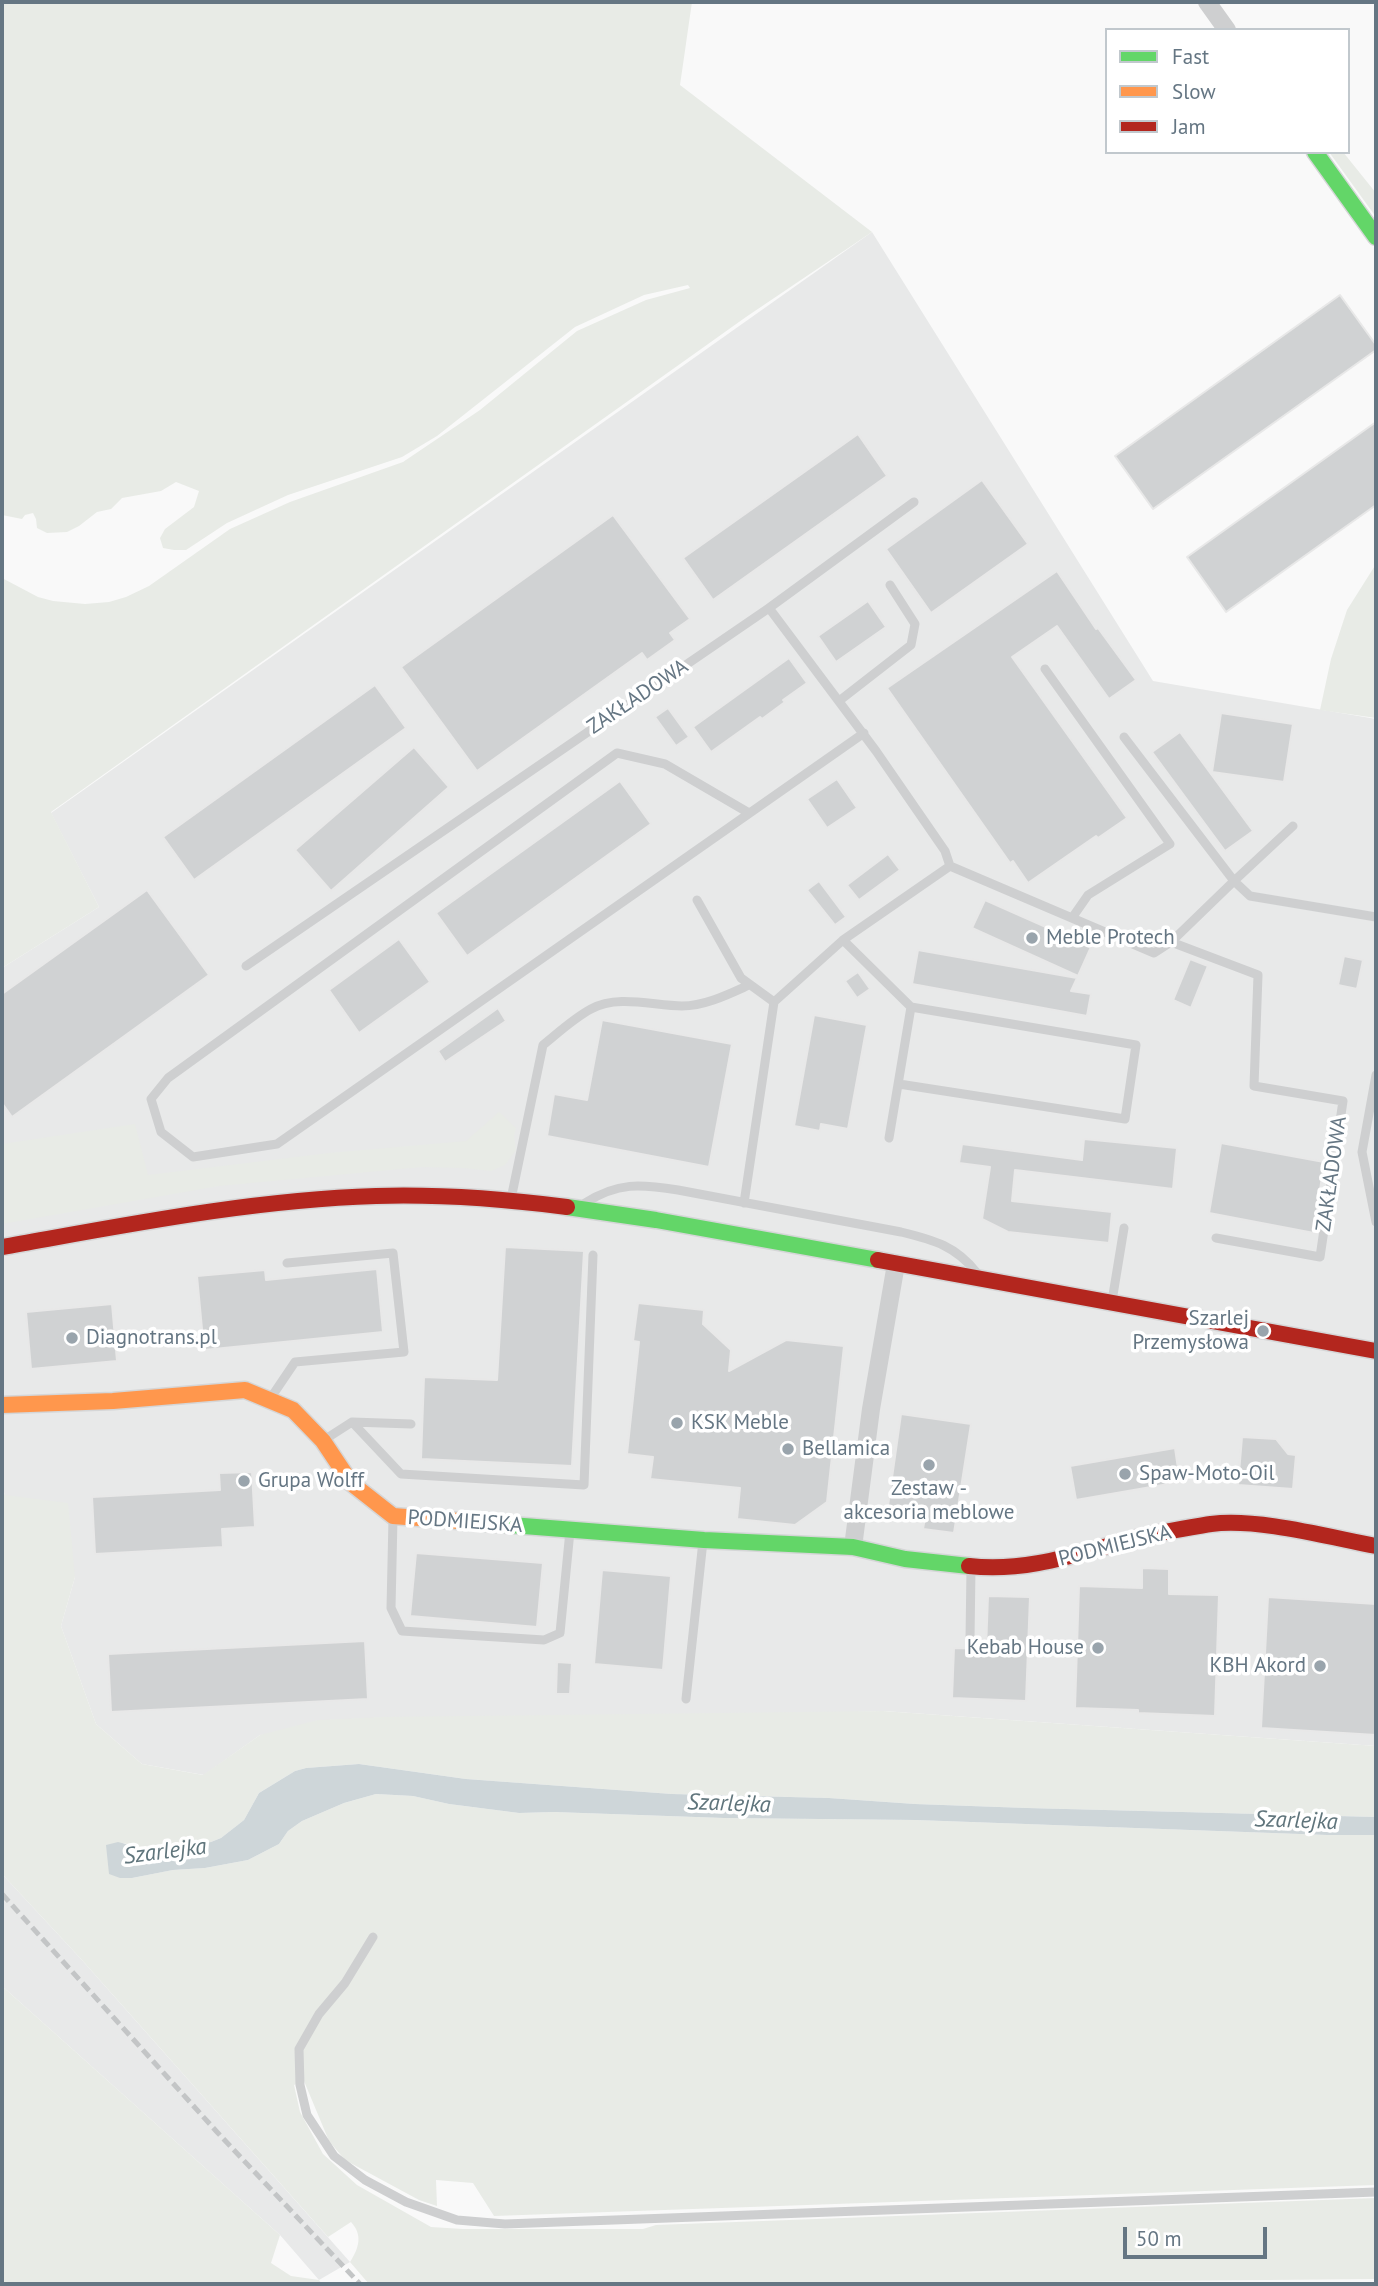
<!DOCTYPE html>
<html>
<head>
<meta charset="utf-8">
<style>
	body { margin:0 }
	#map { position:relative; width:1378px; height:2286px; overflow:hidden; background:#f9f9f9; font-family:"PT Sans",sans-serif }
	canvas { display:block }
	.frame { position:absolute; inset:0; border:4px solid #657683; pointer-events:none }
	.legend { position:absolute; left:1105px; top:28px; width:245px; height:126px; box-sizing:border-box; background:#fff; border:2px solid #c1c8cd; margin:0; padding:9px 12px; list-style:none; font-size:21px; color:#657683 }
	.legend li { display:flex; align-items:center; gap:14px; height:35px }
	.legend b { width:35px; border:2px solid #c1c8cd }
	.scale { position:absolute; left:1123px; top:2227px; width:144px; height:32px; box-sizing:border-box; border:4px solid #657683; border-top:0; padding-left:9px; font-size:21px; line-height:24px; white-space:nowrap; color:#657683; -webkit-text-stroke:5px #fff; paint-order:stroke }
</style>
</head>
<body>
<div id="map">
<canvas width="1378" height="2286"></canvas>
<div class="frame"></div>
<ul class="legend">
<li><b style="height:9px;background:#63d668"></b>Fast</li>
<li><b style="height:9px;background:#ff974d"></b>Slow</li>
<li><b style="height:9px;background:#b3261e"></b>Jam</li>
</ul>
<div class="scale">50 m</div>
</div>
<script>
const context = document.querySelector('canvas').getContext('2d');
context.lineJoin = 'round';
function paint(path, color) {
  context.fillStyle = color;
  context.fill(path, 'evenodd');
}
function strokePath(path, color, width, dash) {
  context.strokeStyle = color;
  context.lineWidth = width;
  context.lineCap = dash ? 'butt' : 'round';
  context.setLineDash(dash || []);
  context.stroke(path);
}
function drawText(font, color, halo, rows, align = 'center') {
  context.font = font + ' "PT Sans",sans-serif';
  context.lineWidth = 7;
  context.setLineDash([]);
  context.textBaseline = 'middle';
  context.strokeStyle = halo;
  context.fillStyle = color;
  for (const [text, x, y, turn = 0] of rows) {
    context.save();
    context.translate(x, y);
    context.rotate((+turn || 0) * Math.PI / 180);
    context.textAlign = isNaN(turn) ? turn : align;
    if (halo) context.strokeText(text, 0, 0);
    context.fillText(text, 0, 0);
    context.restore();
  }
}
const built = new Path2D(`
	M872,232L1153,681L1376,719V1746L883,1711L260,1735L204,1775L142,1764L96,1724L61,1626L75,1577L5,1495L2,1487V968L99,907L51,813Z
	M2,1874L81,1959L350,2262L319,2280L280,2235L2,1986Z`);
const green = new Path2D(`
	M2,2H692L680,85L872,232L746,317L51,812L99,907L2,968V578L38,597L53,601L85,604L109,602L126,597L149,586L230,529L290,502L403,462L480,410L577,331L646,300L690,288L688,285L644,295L575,327L437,436L402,457L288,495L227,523L186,550H174L163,548L160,538L165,529L194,507L199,491L176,482L161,491L122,498L111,509L97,512L79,526L67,532L47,533L37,528L36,519L33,513L25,515L22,519L2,515Z
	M1329,152H1343L1376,193V217Z
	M1376,564V718L1320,710L1331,659L1347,610Z
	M499,1112L516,1128L514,1136L516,1150L505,1165L491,1171L464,1168L422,1167L219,1186L2,1224V1144L135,1124L148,1175L329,1153L466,1141Z
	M2,1487L5,1495L68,1503L75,1577L61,1626L96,1724L142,1764L203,1775L260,1735L318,1720L384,1717L883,1711L1376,1746V1817L1027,1808L915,1804L829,1798L672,1794L466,1779L359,1764L306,1768L295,1771L259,1793L244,1820L221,1838L211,1842L162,1850L145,1849L123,1843L132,1878L173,1870L205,1868L248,1860L279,1844L288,1831L302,1821L344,1803L376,1794L413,1796L449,1804L519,1813L554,1812L724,1818L916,1820L1327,1835H1376V2185L494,2216L473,2183L436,2180L437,2206L419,2200L345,2160L329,2141L304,2081L294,2085L300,2112L323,2154L357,2185L431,2227L463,2229H643L656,2225L1376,2198V2279L836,2284H369L350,2262C359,2248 363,2235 351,2222L328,2237L81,1959L2,1874Z
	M2,1986L280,2235L271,2263L291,2276L319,2280L322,2284H2Z`);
const water = new Path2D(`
	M359,1764L466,1779L672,1794L829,1798L915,1804L1027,1808L1376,1817V1835H1327L916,1820L724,1818L554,1812L519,1813L449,1804L413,1796L376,1794L344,1803L302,1821L288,1831L279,1844L248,1860L205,1868L173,1870L132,1878H120L109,1874L106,1845L118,1842L145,1849L162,1850L211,1842L221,1838L244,1820L259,1793L295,1771L306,1768Z`);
const building = new Path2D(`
	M1340,295L1376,345V350L1153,509L1115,456Z
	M1376,422V505L1226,612L1187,557Z
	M858,434L887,476L713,600L683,558Z
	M982,480L1028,544L931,613L886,549Z
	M613,515L690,619L670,633L675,640L647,660L642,653L477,771L401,667Z
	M1057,571L1096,629L1098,628L1136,680L1109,699L1057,626L1012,657L1127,818L1098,838L1096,836L1028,883L1013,861L1010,863L887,688Z
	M868,601L886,627L836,662L818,636Z
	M789,658L807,683L783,700L785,702L762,719L760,717L711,752L693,727Z
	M375,685L406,728L194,880L163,837Z
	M668,708L689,737L676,746L655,717Z
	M1221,713L1293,724L1284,782L1212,772Z
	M1180,732L1253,831L1225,851L1152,752Z
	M414,747L449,787L331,891L295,850Z
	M837,779L857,808L827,828L807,799Z
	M620,781L651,824L467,956L436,913Z
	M888,854L900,870L859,900L847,885Z
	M819,881L846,917L835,925L807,890Z
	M147,890L209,975L12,1117L2,1103V994Z
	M985,900L1091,947L1078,976L972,928Z
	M399,939L430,982L359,1033L329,990Z
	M918,950L1077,978L1071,991L1091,994L1087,1016L912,984Z
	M1344,956L1363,960L1357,989L1338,985Z
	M1190,959L1208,966L1191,1008L1173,1000Z
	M858,972L870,989L857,998L845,981Z
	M498,1008L506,1021L445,1062L438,1051Z
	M814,1015L867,1025L848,1129L821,1124L820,1131L794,1126Z
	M602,1020L732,1044L709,1167L547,1136L554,1094L587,1100Z
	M1084,1139L1177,1148L1173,1189L1015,1170L1012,1201L1112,1212L1109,1243L1008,1232L982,1219L990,1167L959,1163L962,1144L1082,1160Z
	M1221,1143L1324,1162L1314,1233L1209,1213Z
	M505,1247L584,1251L572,1466L421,1459L424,1377L497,1380Z
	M377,1269L383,1332L204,1350L197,1276L265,1270L266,1280Z
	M638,1303L704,1310L703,1324L731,1350L729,1371L786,1340L844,1346L827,1502L795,1525L737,1519L740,1488L650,1479L653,1457L627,1454L639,1342L633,1341Z
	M112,1304L117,1361L31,1369L26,1312Z
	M901,1414L971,1424L954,1533L923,1529L926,1512L888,1506Z
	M1242,1437L1276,1439L1288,1454L1296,1455L1293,1489L1238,1485Z
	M1175,1448L1180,1482L1076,1500L1070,1466Z
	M252,1472L255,1527L222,1529L223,1547L95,1554L92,1497L220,1490L219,1473Z
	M416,1553L543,1563L537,1627L410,1616Z
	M1142,1568L1169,1569V1594L1219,1595L1215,1716L1138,1713V1710L1075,1708L1079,1586L1142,1588Z
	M602,1570L671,1576L663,1670L594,1664Z
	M988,1596L1030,1597L1026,1701L952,1698L954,1648L986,1649Z
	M1268,1597L1376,1604V1735L1261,1728Z
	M365,1641L368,1699L111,1712L108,1654Z
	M557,1662L572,1663L570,1694H556Z`);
const lane = new Path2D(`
	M769,608L914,502
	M1045,669L1170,844L1088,895L1072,918
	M839,701L911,645L915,624L890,585
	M1124,737L1234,881L1171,942
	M749,813L665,764L617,753L168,1078L151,1099L161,1132L193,1157L277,1144L864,733
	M1293,826L1234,881L1250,896L1376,917
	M697,900L741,978L774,1002
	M843,940L911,1007L889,1138
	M246,966L769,608L876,751L945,851L950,866
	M1376,1075L1362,1152L1376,1222
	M899,1084L1125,1119L1136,1045L911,1007
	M511,1199L543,1045C558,1033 574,1018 591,1009C618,994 654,1006 682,1006C705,1006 729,994 749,985
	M585,1203C618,1182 640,1184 678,1190L901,1232C934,1240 956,1246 977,1273
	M744,1203L774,1002L843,940L950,866L1154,953L1171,942L1258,975L1254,1086L1343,1101L1320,1257L1216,1238
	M1112,1301L1124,1228
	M270,1399L295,1362L404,1352L393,1253L287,1263
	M352,1422L401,1474L584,1485L593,1255
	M324,1440L352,1422L411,1424
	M393,1518L391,1608L402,1631L544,1640L560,1633L570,1531
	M970,1639L971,1568
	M686,1699L703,1541
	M373,1937L345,1983L319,2014L299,2049L300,2085L307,2115L334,2156L365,2180L406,2202L457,2220L505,2224L1376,2192`);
const street = new Path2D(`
	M1207,2L1227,30
	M853,1547L871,1409L896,1264`);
const fast = new Path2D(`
	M1315,152L1376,237
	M567,1207L656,1220L878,1260
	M459,1521L704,1540L853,1547L905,1559L969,1566`);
const slow = new Path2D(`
	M2,1405L113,1401L245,1390L293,1410L323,1441L351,1483L393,1516L459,1521`);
const jam = new Path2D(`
	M2,1247C126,1225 250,1200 376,1196C440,1194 504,1199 567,1207
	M878,1260L1376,1351
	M969,1566C1028,1573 1082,1552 1137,1538C1161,1532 1187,1528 1211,1524C1259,1518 1328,1537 1376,1546`);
const rail = new Path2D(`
	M2,1894L217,2132L360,2284`);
const markers = [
	[1032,938,7,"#99a4ac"],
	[1263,1331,7,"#99a4ac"],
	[72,1338,7,"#99a4ac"],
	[677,1423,7,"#99a4ac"],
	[788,1449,7,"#99a4ac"],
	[929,1465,7,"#99a4ac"],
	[1125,1474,7,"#99a4ac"],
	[244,1481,7,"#99a4ac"],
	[1098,1648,7,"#99a4ac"],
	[1320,1666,7,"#99a4ac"]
];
const streetNames = [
	["ZAKŁADOWA",638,697,-34],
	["ZAKŁADOWA",1332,1174,-82],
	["PODMIEJSKA",465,1522,4],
	["PODMIEJSKA",1115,1546,-14]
];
const poiNames = [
	["Meble Protech",1046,938],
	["Szarlej",1249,1319,"right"],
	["Przemysłowa",1249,1343,"right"],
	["Diagnotrans.pl",86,1338],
	["KSK Meble",691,1423],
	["Bellamica",802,1449],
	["Spaw-Moto-Oil",1139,1474],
	["Grupa Wolff",258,1481],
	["Zestaw -",929,1489,"center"],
	["akcesoria meblowe",929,1513,"center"],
	["Kebab House",1084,1648,"right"],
	["KBH Akord",1306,1666,"right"]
];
const waterNames = [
	["Szarlejka",729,1804,2],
	["Szarlejka",1296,1821,2],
	["Szarlejka",165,1852,-7]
];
paint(built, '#e8e9e9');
paint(green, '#e8ebe6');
paint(water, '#ced6d9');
paint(building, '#d0d2d3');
strokePath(building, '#e8e8e8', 2);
strokePath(fast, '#d5d6d7', 19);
strokePath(slow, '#d5d6d7', 19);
strokePath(jam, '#d5d6d7', 19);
strokePath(lane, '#cecfd0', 9);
strokePath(street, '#cecfd0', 18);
strokePath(fast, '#63d668', 16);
strokePath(slow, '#ff974d', 16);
strokePath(jam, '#b3261e', 16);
strokePath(rail, '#c3c5c6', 5, [10, 5]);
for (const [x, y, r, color] of markers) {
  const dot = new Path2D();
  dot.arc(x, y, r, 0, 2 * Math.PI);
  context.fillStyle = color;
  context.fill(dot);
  strokePath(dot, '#fff', 2.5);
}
drawText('21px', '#657683', '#fff', streetNames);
drawText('21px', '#657683', '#fff', poiNames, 'left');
drawText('italic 23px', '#60757c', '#fff', waterNames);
</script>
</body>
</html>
